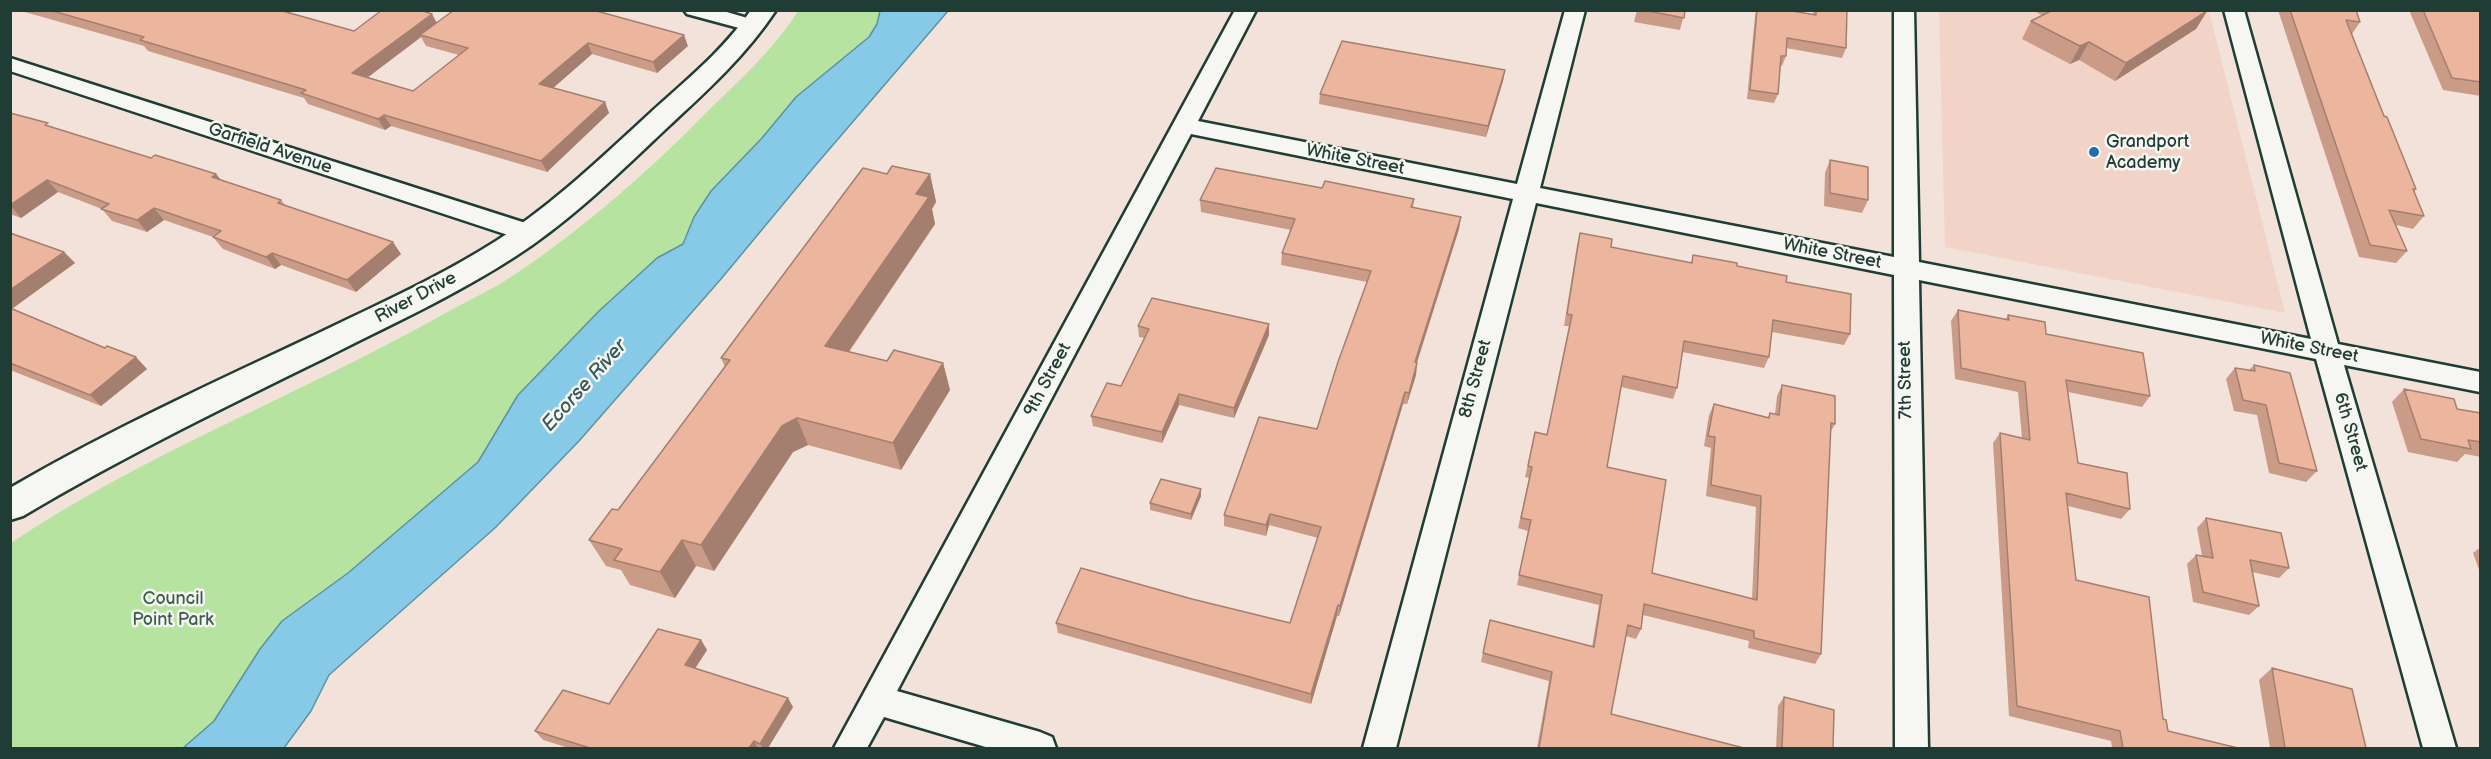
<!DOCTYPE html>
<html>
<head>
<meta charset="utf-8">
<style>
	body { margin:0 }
	#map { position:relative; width:2491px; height:759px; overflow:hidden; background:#f3e2d9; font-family:"Balsamiq Sans",sans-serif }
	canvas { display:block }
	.frame { position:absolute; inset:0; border:12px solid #1f3d34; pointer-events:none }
</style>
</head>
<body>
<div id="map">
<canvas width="2491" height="759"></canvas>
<div class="frame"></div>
</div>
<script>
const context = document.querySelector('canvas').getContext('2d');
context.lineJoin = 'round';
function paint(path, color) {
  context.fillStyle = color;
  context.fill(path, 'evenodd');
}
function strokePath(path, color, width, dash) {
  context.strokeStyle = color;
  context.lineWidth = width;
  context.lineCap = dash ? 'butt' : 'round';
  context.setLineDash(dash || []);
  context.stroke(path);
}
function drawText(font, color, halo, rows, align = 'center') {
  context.font = font + ' "Balsamiq Sans",sans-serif';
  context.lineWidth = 5;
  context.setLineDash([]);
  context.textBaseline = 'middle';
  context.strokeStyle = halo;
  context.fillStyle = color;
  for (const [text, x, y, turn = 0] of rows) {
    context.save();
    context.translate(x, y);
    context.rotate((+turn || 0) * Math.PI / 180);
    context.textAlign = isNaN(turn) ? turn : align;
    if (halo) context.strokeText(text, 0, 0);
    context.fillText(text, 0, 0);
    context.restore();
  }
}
const built = new Path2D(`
	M1939,11H2209L2285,313L1945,247Z`);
const green = new Path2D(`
	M798,11H922L235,748H11V543C142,455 294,397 433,320C460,304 491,291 517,273C585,227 647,173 705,114C737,82 774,50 798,11Z`);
const water = new Path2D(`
	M880,11H948L814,167L721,279L579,441L496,527L329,675L311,711L284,748H183L214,721L260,649L282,621L348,573L478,462L518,395L599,311L657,258L683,244L694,217L711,191L762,138L796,97L869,37L877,24Z`);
const street = new Path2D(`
	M684,10H720L761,22L764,26L761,30L754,32L687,14Z
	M1235,10H1256L1198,121L1517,184L1565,10H1585L1540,188L1894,257V10H1914L1919,262L2311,339L2224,10H2244L2338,344L2480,372V392L2344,365L2456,748H2423L2316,359L1919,280L1928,748H1895L1894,275L1536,203L1396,748H1363L1513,199L1191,134L897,691L1040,732L1052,737L1056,748H989L884,717L867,748H834Z
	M10,58L538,227L541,233L538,239L529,241L520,239L10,71Z`);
const secondary = new Path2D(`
	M751,10H776C746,55 709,89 670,125C621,171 573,219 516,256C456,295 392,324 329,356C225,407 122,457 23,516L10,520V488C111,429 217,381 323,331C381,303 441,276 496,241C552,205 600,159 649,114C685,81 723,51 751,10Z`);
const wall = new Path2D(`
	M18,10H294L290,13L354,31L437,23L688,46L657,73L592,54L553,88L605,102L609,113L547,172L391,126L385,130L308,104L304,98L148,51L144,46ZM421,37L426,46L459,55L413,91L368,77Z
	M1637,10H1685L1680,30L1634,22Z
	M1756,10H1786L1813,15V10H1847L1846,48L1842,58L1786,48V56L1782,66H1780L1778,94L1774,103L1747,99L1755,16Z
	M2033,10H2206L2207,11L2196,29L2115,81L2079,60L2070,64L2022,39L2031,21L2043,16Z
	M2278,10H2356L2360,22L2352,34L2384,116L2416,189L2414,192L2424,216L2413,229L2396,225L2407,251L2396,263L2359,257Z
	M2409,10H2481V96L2443,90Z
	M1505,70L1503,81L1486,137L1319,104L1320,94Z
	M10,113L51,127L151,158L216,174L221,180L281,200L285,205L401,254L356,292L281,265L275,269L223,249L213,237L164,220L147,232L112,221L102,209L58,192L21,218L10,214Z
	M1830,160L1868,200L1862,213L1824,206L1825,173Z
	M887,174H930L936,202L932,209L935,224L849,352L887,361L943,363L950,390L901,470L808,445L793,452L714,571L696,566L675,598L630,585L621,570L606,566L589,540L618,510L725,367L721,358Z
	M1322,188L1414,199L1413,208L1459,229L1417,363L1416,375L1407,404H1403L1339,616H1337L1311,704L1058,633L1056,623L1192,599L1290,623L1318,538L1269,525L1266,536L1224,526V515L1317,429L1367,282L1281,265L1282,253L1291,230L1201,212L1200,200Z
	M10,233L64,252L75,263L12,309L147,369L101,406L10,370Z
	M1580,233L1611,247L1691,263L1693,255L1737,266L1786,282L1850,334L1844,345L1772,332L1769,357L1764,368L1682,352L1677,388L1673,399L1621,387L1607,467L1652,573L1752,599L1756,507L1706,496L1711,448L1704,446L1709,415L1714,404L1768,417L1770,413L1775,414L1777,396L1782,385L1835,424L1830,433L1821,654L1815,664L1748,648L1749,641L1643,615L1641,629L1636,639L1626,636L1611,714L1744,748H1537L1549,681L1481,662L1490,620L1592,647L1599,605L1517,585L1528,531L1518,528L1529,478L1525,477L1535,432L1547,434L1569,326H1564L1577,245Z
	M1958,310L2005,320L2008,315L2046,334L2150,396L2142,407L2068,392L2078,463L2130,509L2121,519L2068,506L2076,580L2163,719L2168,731L2238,748H2112L2111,741L2009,716L1993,443L2000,433L2022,438L2018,392L1955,379L1951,321Z
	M1269,324V335L1234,418L1179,405L1162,443L1093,426L1091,416L1121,386L1144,338L1139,337L1138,326Z
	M2254,365L2317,471L2306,482L2269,473L2257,415L2234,411L2226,379L2235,368L2249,370Z
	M2404,389L2457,409L2481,413V457L2465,454L2457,462L2408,452L2392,402Z
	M1201,496L1191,520L1150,510V503Z
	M2206,518L2289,568L2279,578L2252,572L2259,606L2249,615L2193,602L2187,564L2196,555L2202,556L2197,528Z
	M2481,547V575L2473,553Z
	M701,640L707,650L695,668L793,707L768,748H569L543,740L535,731L609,704Z
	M2272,668L2366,748H2270L2259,680Z
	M1784,697L1833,748H1776L1778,706Z`);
const shadedWall = new Path2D(`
	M274,10H294L280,20Z
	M2207,11L2196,29L2115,81L2126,63Z
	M432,14L438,25L420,35L421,37L359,84L352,73Z
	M684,35L688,46L657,73L653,62Z
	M2089,42L2079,60L2070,64L2080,46Z
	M588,43L592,54L544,96L539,84Z
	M1505,70L1503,81L1486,137L1488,126Z
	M605,102L609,113L547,172L541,161Z
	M384,115L391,126L385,130L378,119Z
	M216,174L226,187L212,177Z
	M930,174L936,202L932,209L935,224L834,373L825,346L916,194Z
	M47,180L58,192L21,218L10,205Z
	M154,208L164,220L147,232L137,220Z
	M1461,217L1459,229L1413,374L1415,362Z
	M393,242L401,254L356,292L347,280Z
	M64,252L75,263L10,310V290Z
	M272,253L281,265L275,269L266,257Z
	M1269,324V335L1234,418V408Z
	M136,357L147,369L101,406L90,395Z
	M943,363L950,390L901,470L893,443Z
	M1417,363L1416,375L1407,404L1409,393Z
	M1405,392L1403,404L1339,616L1340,606Z
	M1179,394V405L1162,443V432Z
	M797,418L808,445L793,452L714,571L701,545L782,426Z
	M1201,489V496L1191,520V514Z
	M1270,514L1269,525L1266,536V525Z
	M682,540L696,566L675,598L660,572Z
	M1338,605L1337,616L1311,704V694Z
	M701,640L707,650L691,675L685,665Z
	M788,698L793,707L768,748H763L760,744Z
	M754,741L758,748H749Z`);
const building = new Path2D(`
	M49,10H279L354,31L382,10H420L432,14L352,73L413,91L468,48L420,35L454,10H593L684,35L653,62L588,43L539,84L605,102L541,161L384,115L378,119L301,93L306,90L140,40L144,37Z
	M1643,10H1685L1684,18Z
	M1757,10H1786L1816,15V10H1847L1846,48L1787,38L1786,56H1781L1778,94L1750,90Z
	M2053,10H2206L2207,11L2126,63L2089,42L2080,46L2031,21Z
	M2290,10H2356L2360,22L2346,20L2384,116L2387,117L2416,189H2413L2424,216L2389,210L2407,251L2370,245Z
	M2423,10H2481V82L2452,78Z
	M1342,41L1505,70L1488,126L1320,94Z
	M10,113L48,123L45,125L151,158L155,155L216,174L212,177L281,200L278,203L393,242L347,280L272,253L266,257L213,237L221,231L154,208L137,220L101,209L109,204L47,180L10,205Z
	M1830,160L1868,167V200L1830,193Z
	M892,166L930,174L916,194L929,197L825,346L887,361L894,350L943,363L893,443L797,418L782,426L701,545L682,540L660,572L614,560L622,549L589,540L612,509L618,510L730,360L721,358L863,168L887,174Z
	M1216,168L1322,188L1325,181L1414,199L1411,207L1461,217L1415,362L1417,363L1409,393L1405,392L1340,606L1338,605L1311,694L1056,623L1081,568L1192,599L1290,623L1321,527L1270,514L1266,525L1224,515L1259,417L1317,429L1338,362L1371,271L1282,253L1295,219L1200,200Z
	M10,233L64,252L10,290Z
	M1580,233L1612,239L1611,247L1692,263L1693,255L1737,263V266L1787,276L1786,282L1851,294L1850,334L1773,320L1769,357L1684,341L1677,388L1623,376L1607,467L1666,480L1652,573L1757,600L1761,496L1711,485L1715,437L1708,436L1714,404L1769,418L1770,413L1779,415L1782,385L1835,396V424L1831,423L1821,654L1754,638V631L1644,604L1641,629L1628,625L1611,714L1744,748H1539L1552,672L1483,653L1490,620L1594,647L1602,595L1519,575L1531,520L1521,518L1532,467L1528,466L1535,432L1547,435L1572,315L1567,314Z
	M1152,298L1269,324L1234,408L1179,394L1162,432L1091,416L1107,383L1121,386L1149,329L1138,326Z
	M10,308L105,348L107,346L136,357L90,395L10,363Z
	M1958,310L2009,320L2008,315L2045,322L2046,334L2143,353L2150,396L2066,380L2078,463L2127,473L2130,509L2066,493L2076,580L2149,597L2163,719L2166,720L2168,731L2238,748H2123L2120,731L2017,706L2000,433L2030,440L2025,382L1961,368Z
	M2254,365L2290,373L2317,471L2279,463L2266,405L2243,400L2235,368L2255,371Z
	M2404,389L2454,399L2457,409L2481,413V442L2468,440L2471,449L2421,439Z
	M1161,479L1201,489L1191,514L1150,503Z
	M2206,518L2281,533L2289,568L2250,560L2259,606L2203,592L2196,555L2213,558Z
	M658,629L701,640L685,665L788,698L760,744L754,741L749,748H590L535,731L563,690L609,704Z
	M2272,668L2352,689L2366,748H2285Z
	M1784,697L1834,710L1833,748H1782Z`);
const markers = [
	[2094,152,6,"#1f6fb2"]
];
const poiNames = [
	["Grandport",2106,142],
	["Academy",2106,163]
];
const streetNames = [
	["Garfield Avenue",270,149,18],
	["White Street",1355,160,11],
	["White Street",1832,254,11],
	["River Drive",416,298,-28],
	["White Street",2309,348,11],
	["8th Street",1476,379,-75],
	["9th Street",1048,380,-62],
	["7th Street",1906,380,-91],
	["6th Street",2350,432,74]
];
const parkNames = [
	["Council",173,599],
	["Point Park",173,620]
];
const waterNames = [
	["Ecorse River",585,386,-48]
];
paint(built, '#f1d4c7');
paint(green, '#b7e3a1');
paint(water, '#86cae7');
strokePath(water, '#5d929f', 1.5);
strokePath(street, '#1f3d34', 5);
strokePath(secondary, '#1f3d34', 5);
paint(street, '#f6f6f2');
paint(secondary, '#f6f6f2');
paint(wall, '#ca9c88');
paint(shadedWall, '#a47f6f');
paint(building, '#ebb59e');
strokePath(building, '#a47f6f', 1.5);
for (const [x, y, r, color] of markers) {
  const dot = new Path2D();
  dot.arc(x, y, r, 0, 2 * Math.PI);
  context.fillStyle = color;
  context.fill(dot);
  strokePath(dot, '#f6f6f2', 2);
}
drawText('18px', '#1f3d34', '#f6f6f2', poiNames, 'left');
drawText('18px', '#1f3d34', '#f6f6f2', streetNames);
drawText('18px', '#3d5e4a', '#f6f6f2', parkNames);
drawText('italic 20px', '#345958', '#f6f6f2', waterNames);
</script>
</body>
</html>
